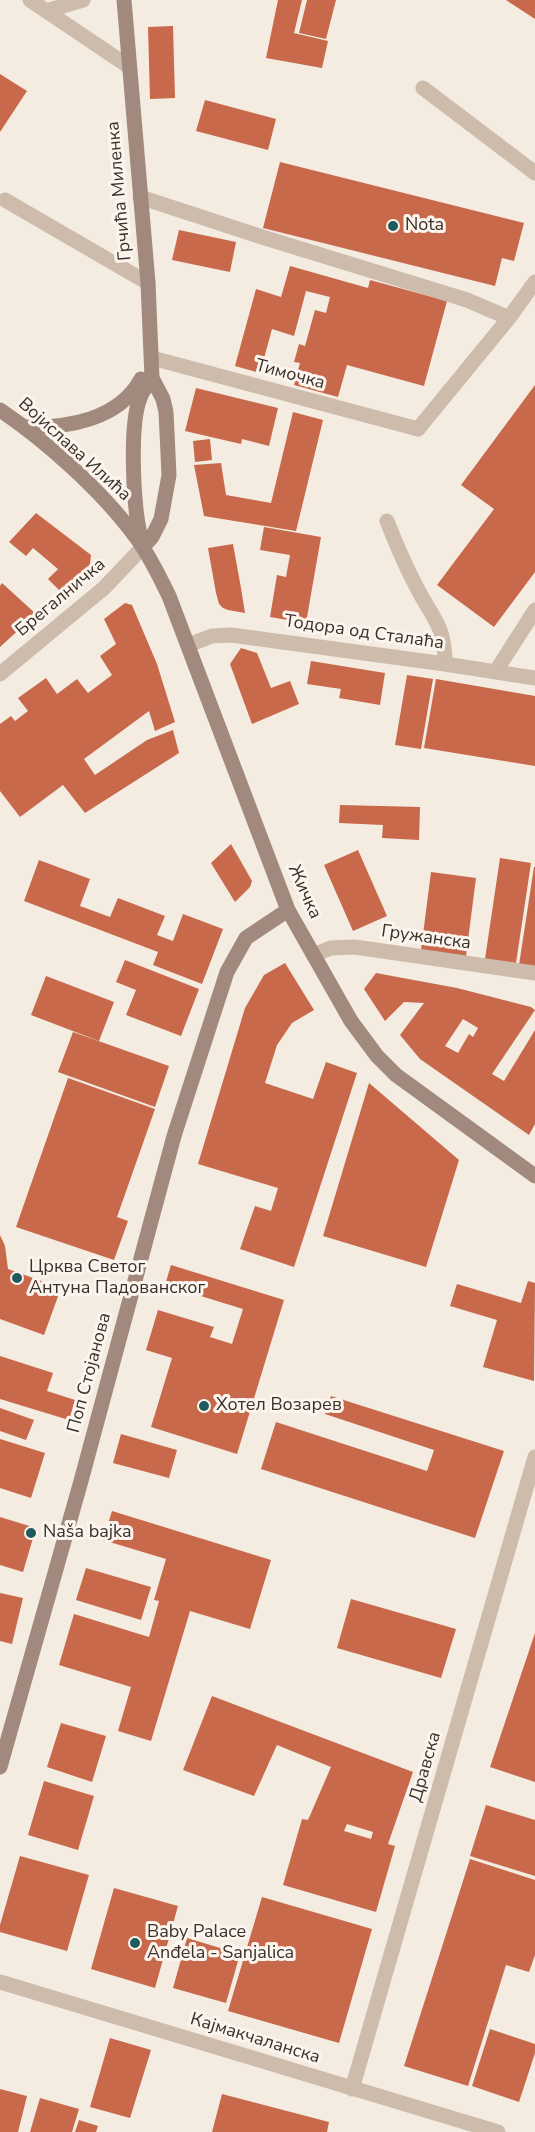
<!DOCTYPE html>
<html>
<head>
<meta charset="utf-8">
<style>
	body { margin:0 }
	canvas { display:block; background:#f4ebe1 }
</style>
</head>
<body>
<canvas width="535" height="2132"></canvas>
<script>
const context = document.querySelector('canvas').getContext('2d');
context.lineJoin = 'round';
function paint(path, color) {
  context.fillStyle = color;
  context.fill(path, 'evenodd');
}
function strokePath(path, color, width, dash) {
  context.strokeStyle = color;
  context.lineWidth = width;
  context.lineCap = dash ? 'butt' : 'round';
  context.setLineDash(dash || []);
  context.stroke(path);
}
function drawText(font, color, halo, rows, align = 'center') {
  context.font = font + ' "Nunito Sans",sans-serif';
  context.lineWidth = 6;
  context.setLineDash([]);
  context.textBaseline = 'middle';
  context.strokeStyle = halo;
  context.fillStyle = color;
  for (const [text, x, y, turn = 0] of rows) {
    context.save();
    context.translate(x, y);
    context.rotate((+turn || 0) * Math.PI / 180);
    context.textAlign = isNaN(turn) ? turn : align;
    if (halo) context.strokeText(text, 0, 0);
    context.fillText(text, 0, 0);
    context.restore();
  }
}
const building = new Path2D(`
	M278,0H302L294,33L328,41L322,68L266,58Z
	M307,0H336L326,39L299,33Z
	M506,0H535V19L512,4Z
	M173,26L175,98L150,99L148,27Z
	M0,74L27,91L0,132Z
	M205,100L276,119L268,150L196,131Z
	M280,162L524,223L514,261L502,258L495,286L263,228Z
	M179,230L236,242L230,272L172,260Z
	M290,266L368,288L370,280L447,301L424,386L347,365L338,397L294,385L300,363L294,362L299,344L305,346L315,310L326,313L330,297L306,291L294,336L272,329L260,373L235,366L256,289L281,297Z
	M535,385V572L494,627L437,585L494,509L461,485Z
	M196,388L278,408L269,446L242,439L241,444L185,431Z
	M293,412L323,420L296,531L204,516L194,465L221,463L226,495L271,503Z
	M210,439L212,460L195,462L193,441Z
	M36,513L91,555L89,574L65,596L48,579L58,569L33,548L26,556L9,542Z
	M264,527L321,537L306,623L270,617L277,575L286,577L290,555L260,550Z
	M233,544L241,588L245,613L228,610L223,608L219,604L216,593L208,548Z
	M2,583L36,614L0,647V586Z
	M125,603L132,605L157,664L175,722L155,731L149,711L84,759L95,775L147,740L173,730L179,753L85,813L63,785L20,817L0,791V724L11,716L15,721L28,711L18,698L46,678L57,694L77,679L88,693L112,675L100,656L116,644L104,619Z
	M241,648L257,653L271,688L290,681L299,704L252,724L230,664Z
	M311,661L385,673L380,705L339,698L341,689L307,684Z
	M407,675L433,679L421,749L395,745Z
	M436,679L535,696V766L424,748Z
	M340,805L420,807L419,840L382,838L383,825L339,823Z
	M231,844L252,881L250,887L235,902L211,863Z
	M358,850L387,916L353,931L324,865Z
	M500,858L531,863L516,963L485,959Z
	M39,860L90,879L80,906L110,917L118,898L165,916L157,935L173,941L183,914L223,929L202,984L153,965L158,952L24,901Z
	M534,867H535V967L519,965Z
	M431,872L476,878L466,956L421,950Z
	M125,960L199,989L181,1036L126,1015L136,990L116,982Z
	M285,963L314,1010L292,1023L277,1045L265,1083L313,1099L326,1062L357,1073L294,1267L240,1249L255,1206L271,1211L278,1188L198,1164L245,1008L264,975Z
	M376,973L457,988L531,1007L535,1010L492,1074L504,1081L535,1030V1124L529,1135L420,1059L400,1035L424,1003L404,1002L385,1021L364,989ZM463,1019L478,1028L473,1037L469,1034L458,1053L445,1046Z
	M46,976L114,1002L99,1041L31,1015Z
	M73,1032L169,1066L155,1107L58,1072Z
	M68,1078L155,1109L117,1217L128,1221L114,1260L16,1227Z
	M369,1083L459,1160L426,1267L323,1236Z
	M0,1235L5,1246L8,1269L61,1288L44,1335L0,1319Z
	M171,1265L284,1300L237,1454L151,1427L172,1358L146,1350L158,1310L214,1327L210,1337L232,1344L243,1309L165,1285Z
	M528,1281L535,1283L534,1381L483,1367L497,1320L450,1306L457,1284L521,1303Z
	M0,1356L53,1373L47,1391L75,1400L69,1420L0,1399Z
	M331,1396L504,1451L475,1538L261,1469L276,1422L427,1471L434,1450L325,1414Z
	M0,1408L34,1420L26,1440L0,1431Z
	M121,1434L177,1450L169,1478L113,1463Z
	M0,1439L45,1453L31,1498L0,1488Z
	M112,1511L271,1560L250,1629L190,1611L151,1741L118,1731L131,1687L59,1665L74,1614L149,1637L159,1601L154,1600L166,1559L103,1540Z
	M0,1517L36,1528L23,1572L0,1565Z
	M86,1568L151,1587L141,1620L76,1600Z
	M0,1593L23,1598L12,1644L0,1641Z
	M351,1599L456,1629L441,1678L337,1648Z
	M535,1633V1782L490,1767Z
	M212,1696L413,1772L388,1844L395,1846L376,1912L283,1885L302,1819L308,1820L331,1767L277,1745L254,1796L183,1770ZM347,1824L373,1832L371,1839L344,1831Z
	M61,1723L106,1736L92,1782L47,1767Z
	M44,1781L94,1796L78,1850L28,1835Z
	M486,1805L535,1820V1876L470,1856Z
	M20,1856L89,1875L67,1951L0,1932V1925Z
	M470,1859L535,1880V1955L529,1972L506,1965L468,2086L404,2066Z
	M114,1888L178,1906L155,1988L91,1969Z
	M262,1897L372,1929L339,2043L228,2011Z
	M187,1938L240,1954L226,2003L173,1988Z
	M490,2029L535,2044V2053L519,2102L472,2086Z
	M110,2038L151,2050L130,2118L90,2107Z
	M0,2089L27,2096L18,2132H0Z
	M222,2094L329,2122L327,2132H212Z
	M40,2098L79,2109L72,2132H30Z
	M79,2120L98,2126L96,2132H75Z`);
const lane = new Path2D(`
	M30,0L128,66
	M46,11L83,0
	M423,88L535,173
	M140,197L262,237L467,300L509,318
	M5,200L148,283
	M418,429L509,318L535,282
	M387,521C396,544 405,565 416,586C432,618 445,624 445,664
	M496,671L535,610`);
const street = new Path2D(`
	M152,358L418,429
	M188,645L212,636L231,635L445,664L535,678
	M0,674L104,588L143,547
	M313,955L331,948L355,947L535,973
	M0,1982L498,2132
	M352,2089L535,1457`);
const secondary = new Path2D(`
	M124,0L148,283L152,378L163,399L166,412L169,475L161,519L152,537L143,547
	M0,410C46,441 102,491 135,536C149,554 159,576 169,596L288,910L351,1021L377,1056L396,1075L535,1176
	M25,427C67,428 119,420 141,379
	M142,541C133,512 129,426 140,398C142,391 148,384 152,378
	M0,1767L81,1481L174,1136L227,972L246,938L288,910`);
const markers = [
	[393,226,6,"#1f5a5e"],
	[17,1278,6,"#1f5a5e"],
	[204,1406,6,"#1f5a5e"],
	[31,1533,6,"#1f5a5e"],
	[135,1943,6,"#1f5a5e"]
];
const streetNames = [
	["Грчића Миленка",120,191,-95],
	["Тимочка",290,375,15],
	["Војислава Илића",74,450,42],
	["Брегалничка",61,598,-40],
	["Тодора од Сталаћа",364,633,8],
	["Жичка",304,892,66],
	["Гружанска",426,938,8],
	["Поп Стојанова",90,1373,-75],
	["Дравска",426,1767,-74],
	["Кајмакчаланска",255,2039,17]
];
const poiNames = [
	["Nota",405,226],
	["Црква Светог",29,1268],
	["Антуна Падованског",29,1289],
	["Хотел Возарев",216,1406],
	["Naša bajka",43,1533],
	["Baby Palace",147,1933],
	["Anđela - Sanjalica",147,1954]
];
paint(building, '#c8694b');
strokePath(lane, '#cdbbac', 15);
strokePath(street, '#cdbbac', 15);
strokePath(secondary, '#a18a7d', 15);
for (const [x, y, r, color] of markers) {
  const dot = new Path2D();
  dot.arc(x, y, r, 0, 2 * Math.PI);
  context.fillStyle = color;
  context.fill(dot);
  strokePath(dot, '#fbf5ee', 2);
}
drawText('18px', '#3b302b', '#fbf5ee', streetNames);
drawText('18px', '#3b302b', '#fbf5ee', poiNames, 'left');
</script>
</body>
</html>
